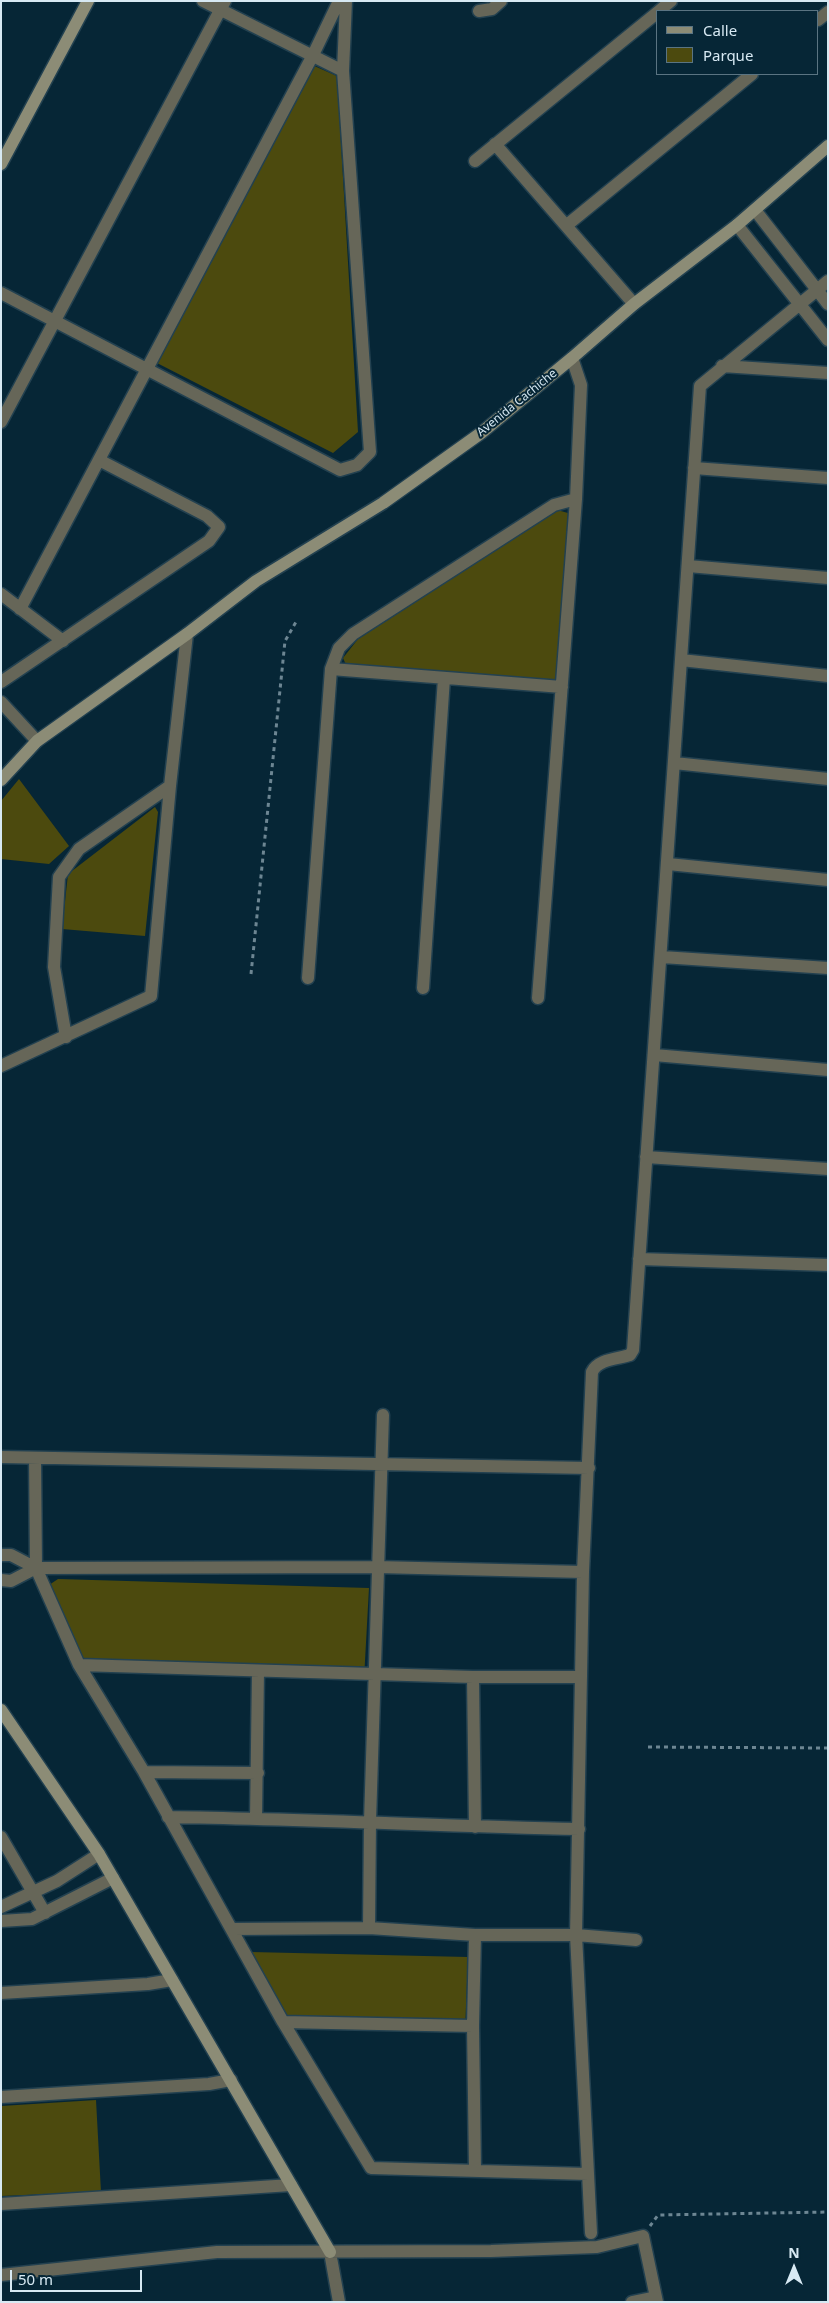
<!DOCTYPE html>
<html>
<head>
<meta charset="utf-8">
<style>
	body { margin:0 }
	#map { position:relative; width:829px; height:2303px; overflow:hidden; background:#062636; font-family:"Noto Sans",sans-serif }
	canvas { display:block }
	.frame { position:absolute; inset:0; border:2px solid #d7e9f3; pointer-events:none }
	.legend { position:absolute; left:656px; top:10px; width:162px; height:65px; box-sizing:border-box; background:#062636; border:1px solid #5a7482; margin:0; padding:6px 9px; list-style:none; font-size:15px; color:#d7e9f3 }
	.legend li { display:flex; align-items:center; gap:10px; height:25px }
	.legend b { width:25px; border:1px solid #5a7482 }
	.north { position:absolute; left:769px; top:2243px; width:50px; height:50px; -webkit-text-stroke:4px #062636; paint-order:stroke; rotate:0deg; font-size:14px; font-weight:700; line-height:20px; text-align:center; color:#d7e9f3 }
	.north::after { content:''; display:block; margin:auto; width:18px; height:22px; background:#d7e9f3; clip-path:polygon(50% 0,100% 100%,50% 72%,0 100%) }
	.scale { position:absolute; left:10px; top:2270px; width:132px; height:22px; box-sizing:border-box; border:2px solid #d7e9f3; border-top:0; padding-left:6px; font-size:15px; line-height:18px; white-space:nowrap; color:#d7e9f3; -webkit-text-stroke:4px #062636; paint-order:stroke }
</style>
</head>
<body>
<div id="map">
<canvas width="829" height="2303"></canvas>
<div class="frame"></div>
<ul class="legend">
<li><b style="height:6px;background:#8c8c76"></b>Calle</li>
<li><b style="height:14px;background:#4c4a0e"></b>Parque</li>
</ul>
<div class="north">N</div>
<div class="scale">50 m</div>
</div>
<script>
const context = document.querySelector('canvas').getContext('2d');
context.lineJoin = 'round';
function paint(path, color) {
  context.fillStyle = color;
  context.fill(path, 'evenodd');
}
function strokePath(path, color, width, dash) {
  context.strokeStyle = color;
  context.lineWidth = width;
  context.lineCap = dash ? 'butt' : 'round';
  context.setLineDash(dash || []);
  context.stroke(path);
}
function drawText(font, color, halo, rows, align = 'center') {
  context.font = font + ' "Noto Sans",sans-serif';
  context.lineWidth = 4;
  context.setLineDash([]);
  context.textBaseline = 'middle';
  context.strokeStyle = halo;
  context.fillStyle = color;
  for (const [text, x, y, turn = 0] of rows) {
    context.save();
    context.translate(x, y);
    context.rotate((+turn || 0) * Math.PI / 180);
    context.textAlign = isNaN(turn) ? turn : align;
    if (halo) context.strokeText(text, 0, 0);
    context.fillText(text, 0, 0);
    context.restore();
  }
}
const green = new Path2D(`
	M312,65L337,76L358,432L333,453L155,362Z
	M557,510L568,513L556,679L552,682L347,667L343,658L358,639Z
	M19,779L69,846L49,864L1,859V801Z
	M155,807L158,812L145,936L62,929L68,874Z
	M58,1579L369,1588L364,1679L85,1670L49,1585Z
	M251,1952L468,1957L465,2033L288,2027Z
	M96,2100L101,2192L1,2196V2106Z`);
const path = new Path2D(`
	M251,974L285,641L296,622
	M648,1747L828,1748
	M650,2226L658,2215L828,2212`);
const street = new Path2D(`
	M203,1L343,71
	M479,11L492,9L501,1
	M659,11L671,1
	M818,20L828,12
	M495,144L634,304
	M475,161L658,12
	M755,210L828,304
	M567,225L752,74
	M737,225L828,340
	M1,293L340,470L357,465L370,452L343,71L346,1
	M722,366L828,373
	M1,422L225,1
	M694,468L828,478
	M688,566L828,578
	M1,594L63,641
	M20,609L313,55L339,1
	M681,660L828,676
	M331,669L562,687
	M1,682L209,541L219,527L207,516L99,460
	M1,702L37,741
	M674,763L828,779
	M668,864L828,880
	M662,957L828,968
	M308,978L331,669L339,648L353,634L554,505L576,499
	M423,988L444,678
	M538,998L576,499L581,385L572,358
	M66,1037L54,967L59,877L79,849L170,786
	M654,1055L828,1070
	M1,1066L151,996L170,786L187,634
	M646,1157L828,1169
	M639,1259L828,1265
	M1,1457L589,1468
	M35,1458L36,1568L79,1665L144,1772L283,2022L371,2168L588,2174
	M1,1555H11L36,1568L377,1567L583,1572
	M1,1580L11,1581L36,1568
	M79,1665L473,1677H581
	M473,1677L475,1827
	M144,1772L258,1773
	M168,1817C306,1819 442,1826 579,1829
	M256,1819L258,1671
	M1,1837L45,1913
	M1,1907L57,1881L99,1854
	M1,1921L32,1919L113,1878
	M369,1928L370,1821L383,1415
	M232,1929L369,1928L475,1935H576L636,1940
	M475,1935L473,2026L475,2170
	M1,1993L148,1984L172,1980
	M283,2022L473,2026
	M1,2097L209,2084L231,2080
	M1,2204L291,2185
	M591,2233L576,1935L583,1572L592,1372C598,1359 618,1359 630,1355L633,1350L700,386L828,281
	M330,2252L339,2302
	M1,2275L217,2252L491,2251L597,2247L643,2236L657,2302
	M632,2302L656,2297`);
const secondary = new Path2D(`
	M1,164L88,1
	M1,780L37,741L187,634L256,581L383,503L481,433L572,358L634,304L737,225L828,146
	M1,1710L99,1854L330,2252`);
const streetNames = [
	["Avenida Cachiche",517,403,-39]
];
paint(green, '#4c4a0e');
strokePath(street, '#234150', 15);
strokePath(secondary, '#234150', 15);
strokePath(path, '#6d8693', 3, [4, 4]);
strokePath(street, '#666658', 12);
strokePath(secondary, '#8c8c76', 12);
drawText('12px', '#d7e9f3', '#062636', streetNames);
</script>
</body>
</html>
